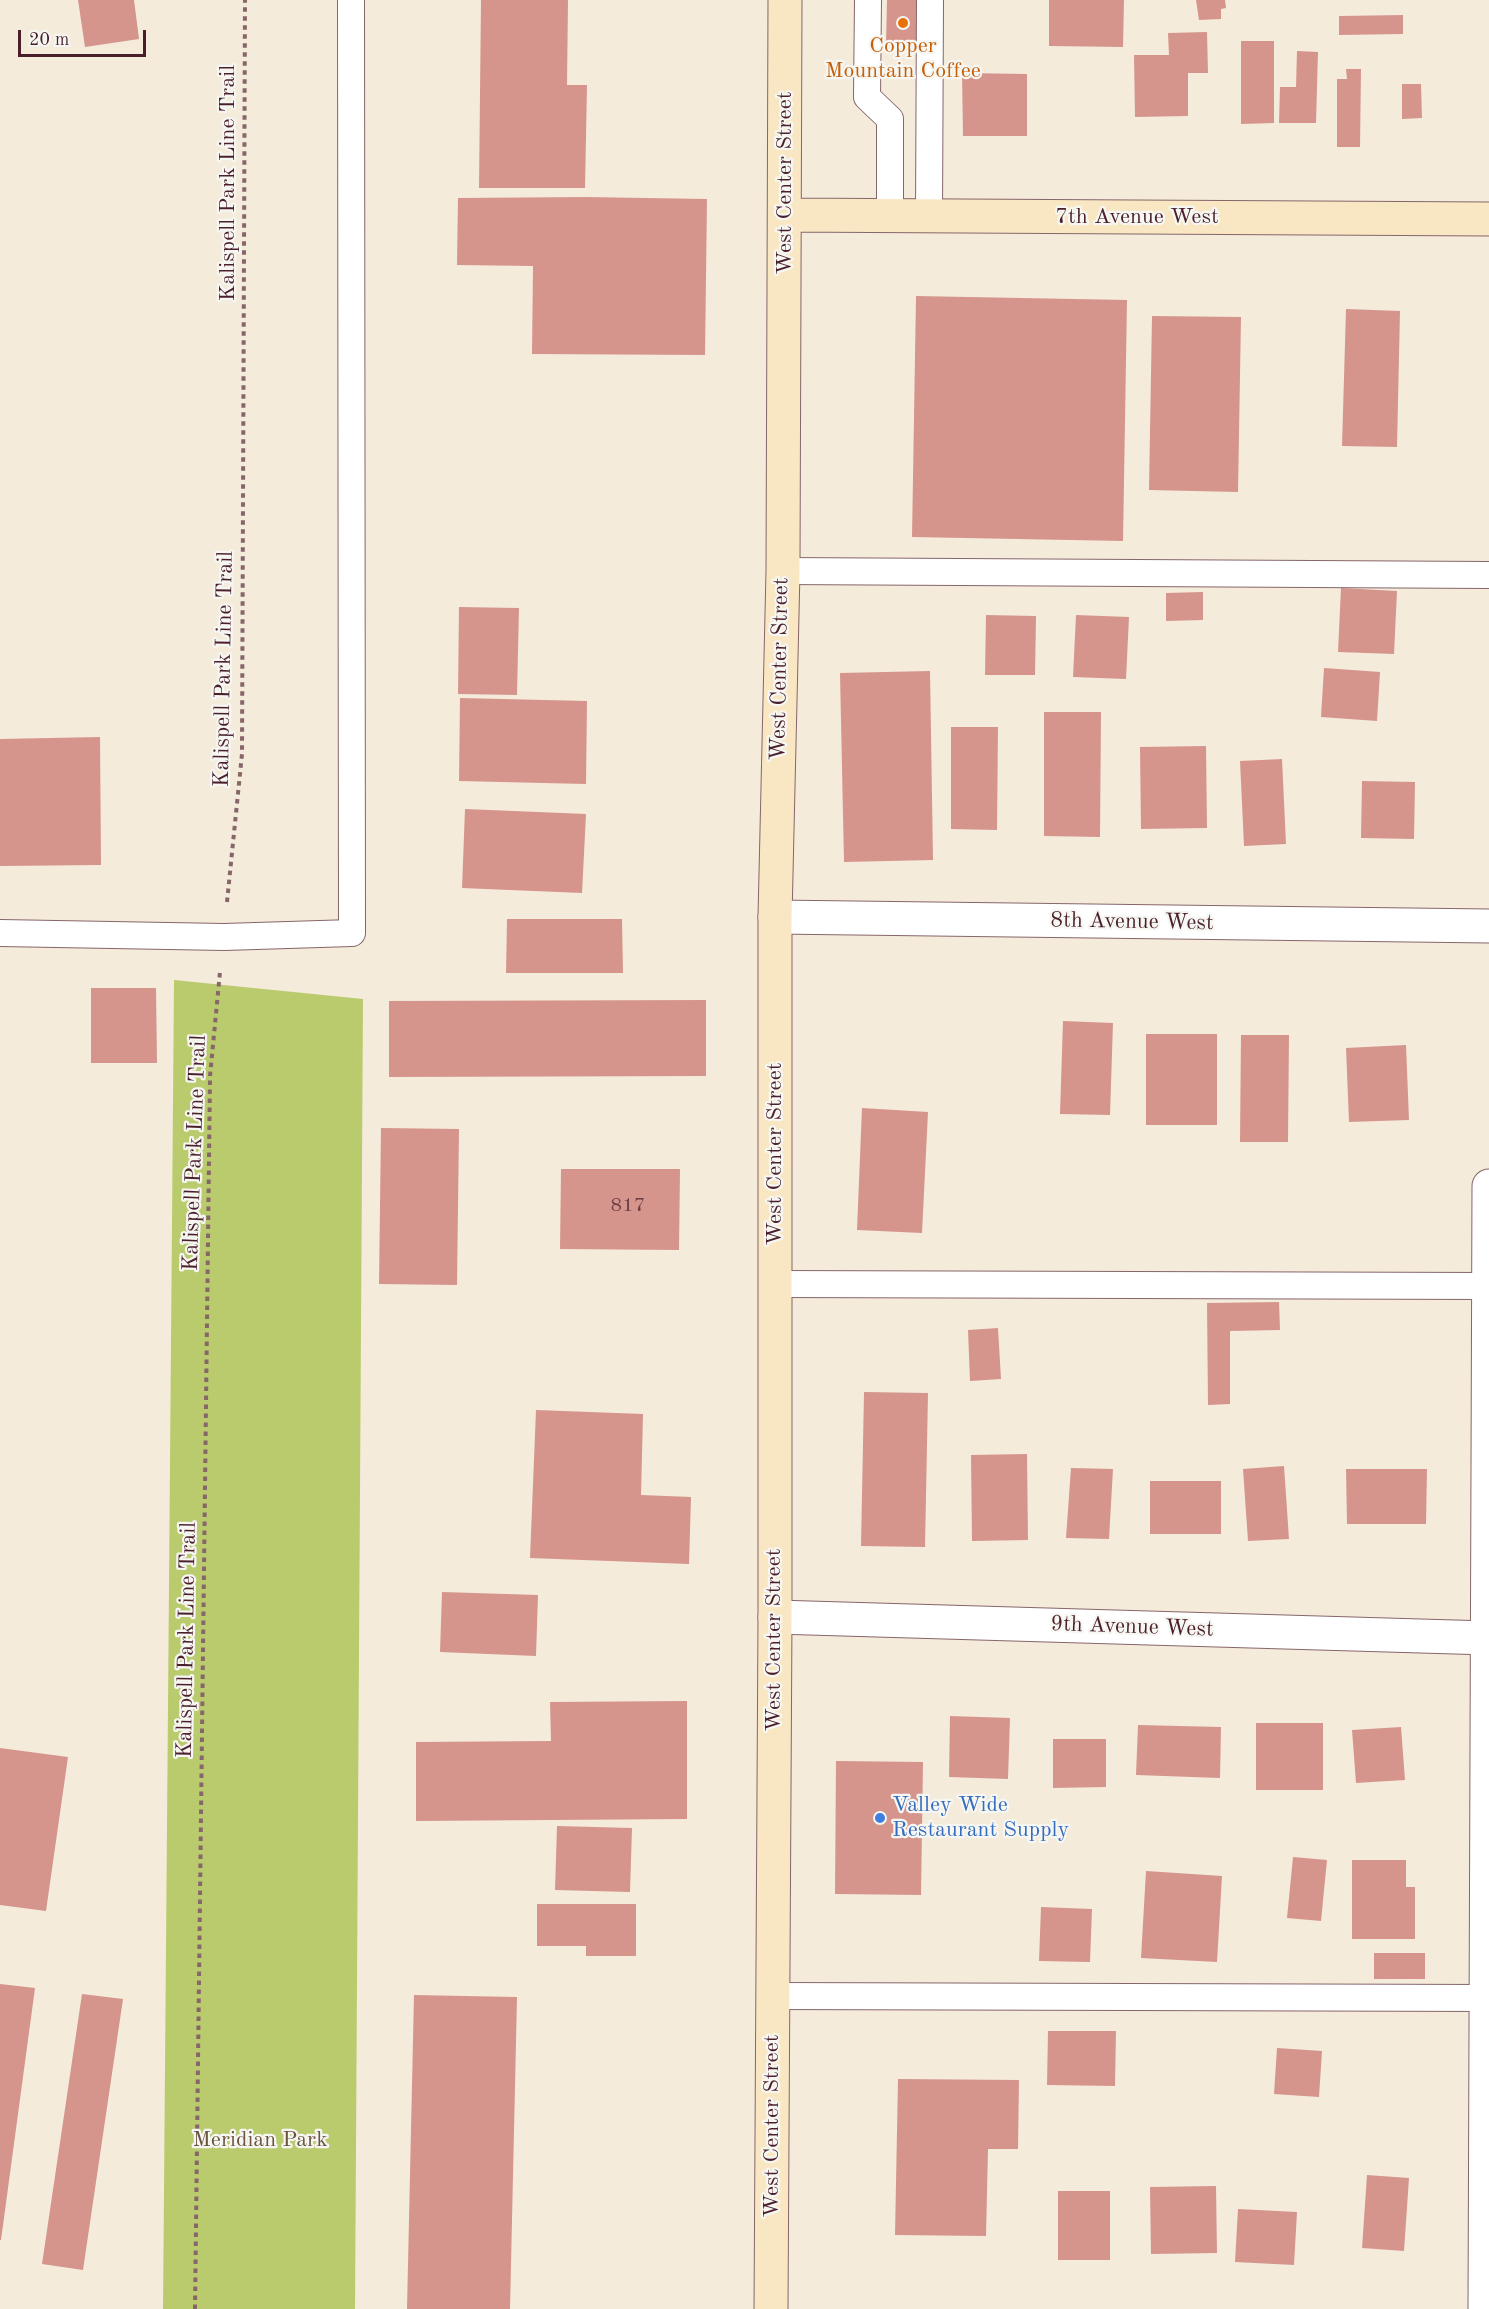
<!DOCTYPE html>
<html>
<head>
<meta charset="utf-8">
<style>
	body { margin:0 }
	#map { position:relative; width:1489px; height:2309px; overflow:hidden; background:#f4ebdb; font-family:"Old Standard TT",serif }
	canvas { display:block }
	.scale { position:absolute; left:18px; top:30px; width:128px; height:27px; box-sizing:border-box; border:3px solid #4a1f2b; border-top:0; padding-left:8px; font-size:18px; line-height:21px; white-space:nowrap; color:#4a1f2b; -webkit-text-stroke:4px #f6f6f2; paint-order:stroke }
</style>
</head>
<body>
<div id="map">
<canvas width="1489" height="2309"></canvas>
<div class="scale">20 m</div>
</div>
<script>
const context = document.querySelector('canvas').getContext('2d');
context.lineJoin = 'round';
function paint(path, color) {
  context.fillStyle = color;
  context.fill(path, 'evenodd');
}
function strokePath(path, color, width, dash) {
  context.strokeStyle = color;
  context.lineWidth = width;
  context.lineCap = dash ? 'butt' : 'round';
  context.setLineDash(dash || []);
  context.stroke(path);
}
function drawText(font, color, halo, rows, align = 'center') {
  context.font = font + ' "Old Standard TT",serif';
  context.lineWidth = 4.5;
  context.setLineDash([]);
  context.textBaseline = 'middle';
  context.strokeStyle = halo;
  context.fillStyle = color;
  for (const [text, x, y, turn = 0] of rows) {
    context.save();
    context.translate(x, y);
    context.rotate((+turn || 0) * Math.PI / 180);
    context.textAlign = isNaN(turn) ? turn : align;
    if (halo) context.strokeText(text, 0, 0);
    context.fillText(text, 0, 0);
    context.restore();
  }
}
const green = new Path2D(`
	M174,980L363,999L355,2309H163Z`);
const building = new Path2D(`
	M78,0H134L139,39L85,47Z
	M481,0H568L567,85H587L585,188H479Z
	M887,0H922L921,46L886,45Z
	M1049,0H1124L1123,47L1049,46Z
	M1196,0H1225L1226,8L1221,9V19L1199,20Z
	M1403,15V34L1339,35V16Z
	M1207,32L1208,73H1188V116L1135,117L1134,55H1169L1168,33Z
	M1241,41H1274V123L1241,124Z
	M1297,51L1318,52L1316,123H1279L1280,87H1296Z
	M1346,69H1361L1360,147H1337V79H1347Z
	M962,73L1027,74V136H963Z
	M1402,84H1421L1422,118L1402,119Z
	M586,197L707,199L705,355L532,354L533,266L457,265L458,198Z
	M916,296L1127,300L1123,541L912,537Z
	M1346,309L1400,311L1397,447L1342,446Z
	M1152,316L1241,317L1238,492L1149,490Z
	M1341,588L1397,591L1394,654L1338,652Z
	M1203,592V620L1166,621V593Z
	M459,607L519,608L517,695L458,694Z
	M986,615L1036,616L1035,675H985Z
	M1076,615L1129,617L1126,679L1073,677Z
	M1324,668L1380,672L1377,721L1321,717Z
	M930,671L933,860L844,862L840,673Z
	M460,698L587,701L586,784L459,781Z
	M1044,712H1101L1100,837L1044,836Z
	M951,727H998L997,830L951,829Z
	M100,737L101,865L0,866V739Z
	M1206,746L1207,828L1141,829L1140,747Z
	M1282,759L1286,844L1244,846L1240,761Z
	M1362,781L1415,782L1414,839L1361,838Z
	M465,809L586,814L582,893L462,888Z
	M507,919H622L623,973H506Z
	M91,988H156L157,1063H91Z
	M706,1000V1076L389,1077V1001Z
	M1063,1021L1113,1023L1110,1115L1060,1114Z
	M1146,1034H1217V1125H1146Z
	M1241,1035H1289L1288,1142H1240Z
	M1406,1045L1409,1120L1349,1122L1346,1048Z
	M862,1108L928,1112L922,1233L857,1230Z
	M381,1128L459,1129L457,1285L379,1284Z
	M561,1169H680L679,1250L560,1249Z
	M1279,1302L1280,1330L1230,1331V1404L1208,1405L1207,1303Z
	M998,1328L1001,1379L970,1381L968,1330Z
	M864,1392L928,1393L925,1547L861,1546Z
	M536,1410L643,1414L641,1495L691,1497L689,1564L530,1558Z
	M1027,1454L1028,1540L972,1541L971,1455Z
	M1284,1466L1289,1539L1248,1541L1243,1469Z
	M1071,1468L1113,1469L1109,1539L1066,1538Z
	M1346,1469H1427L1426,1524H1347Z
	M1150,1481H1221V1534H1150Z
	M442,1592L538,1595L536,1656L440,1652Z
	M687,1701V1819L416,1821V1742L551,1741L550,1702Z
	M950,1716L1010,1718L1008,1779L949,1777Z
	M1256,1723H1323V1790H1256Z
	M1138,1725L1221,1727L1220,1778L1136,1775Z
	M1401,1727L1405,1780L1356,1783L1352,1730Z
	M1053,1739H1106V1787L1053,1788Z
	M0,1748L68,1757L46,1911L0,1905Z
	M836,1761L923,1762L921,1895L835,1894Z
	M557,1826L632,1828L630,1892L555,1890Z
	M1293,1857L1327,1860L1321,1921L1287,1918Z
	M1352,1860H1406V1887H1415V1939H1352Z
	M1146,1871L1222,1876L1217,1962L1141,1958Z
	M537,1904H636V1956H586V1946H537Z
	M1041,1907L1092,1909L1090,1962L1039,1961Z
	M1374,1953H1425V1979H1374Z
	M0,1984L35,1988L1,2240H0Z
	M82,1994L123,1999L83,2270L42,2264Z
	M414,1995L517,1997L510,2309H407Z
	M1048,2031H1116L1115,2086L1047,2085Z
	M1277,2048L1322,2051L1319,2097L1274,2094Z
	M898,2079L1019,2080L1018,2149H988L986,2236L895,2235Z
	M1367,2175L1409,2178L1404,2251L1362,2248Z
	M1216,2186L1217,2253L1151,2254L1150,2187Z
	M1058,2191H1110V2260H1058Z
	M1238,2209L1297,2212L1294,2265L1235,2262Z`);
const path = new Path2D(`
	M227,902L242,754L245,0
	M195,2309L210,1076L220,972`);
const lane = new Path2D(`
	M868,0L867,97L890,119V215
	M929,216L930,0
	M783,571L1489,575
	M0,933L224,937L352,933L351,0
	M775,1284L1489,1286
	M773,1996L1489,1998`);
const street = new Path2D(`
	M775,917L1489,926
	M775,1617L1489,1638
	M1485,2309L1489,1186`);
const secondary = new Path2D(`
	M785,215L1489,219
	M771,2309L775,1617V917L783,571L785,0`);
const markers = [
	[903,23,6,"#e8710a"],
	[880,1818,6,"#3f7fe0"]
];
const numberNames = [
	["817",628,1206]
];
const foodNames = [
	["Copper",903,46],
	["Mountain Coffee",903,71]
];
const streetNames = [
	["Kalispell Park Line Trail",228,183,-90],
	["West Center Street",785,183,-90],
	["7th Avenue West",1137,217],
	["Kalispell Park Line Trail",224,669,-89],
	["West Center Street",780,669,-89],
	["8th Avenue West",1132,922,1],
	["Kalispell Park Line Trail",195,1153,-88],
	["West Center Street",775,1154,-90],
	["9th Avenue West",1132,1627,2],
	["Kalispell Park Line Trail",187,1640,-89],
	["West Center Street",774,1640,-90],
	["West Center Street",772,2126,-90]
];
const shopNames = [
	["Valley Wide",892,1805],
	["Restaurant Supply",892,1830]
];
const parkNames = [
	["Meridian Park",260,2140]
];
paint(green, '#bacb6e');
paint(building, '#d5958d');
strokePath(lane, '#866669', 28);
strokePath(street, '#866669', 35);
strokePath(secondary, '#866669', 35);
strokePath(path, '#866669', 4, [4.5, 4.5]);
strokePath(lane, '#fff', 26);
strokePath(street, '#fff', 33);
strokePath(secondary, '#f9e7c3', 33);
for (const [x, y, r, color] of markers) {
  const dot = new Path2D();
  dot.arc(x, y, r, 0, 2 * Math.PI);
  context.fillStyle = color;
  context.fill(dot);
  strokePath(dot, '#f6f6f2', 2);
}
drawText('20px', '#6d3c44', null, numberNames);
drawText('22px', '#c56008', '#f6f6f2', foodNames);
drawText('22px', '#4a1f2b', '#f6f6f2', streetNames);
drawText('22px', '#366cbe', '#f6f6f2', shopNames, 'left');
drawText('22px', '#6c533f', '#f6f6f2', parkNames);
</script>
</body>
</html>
